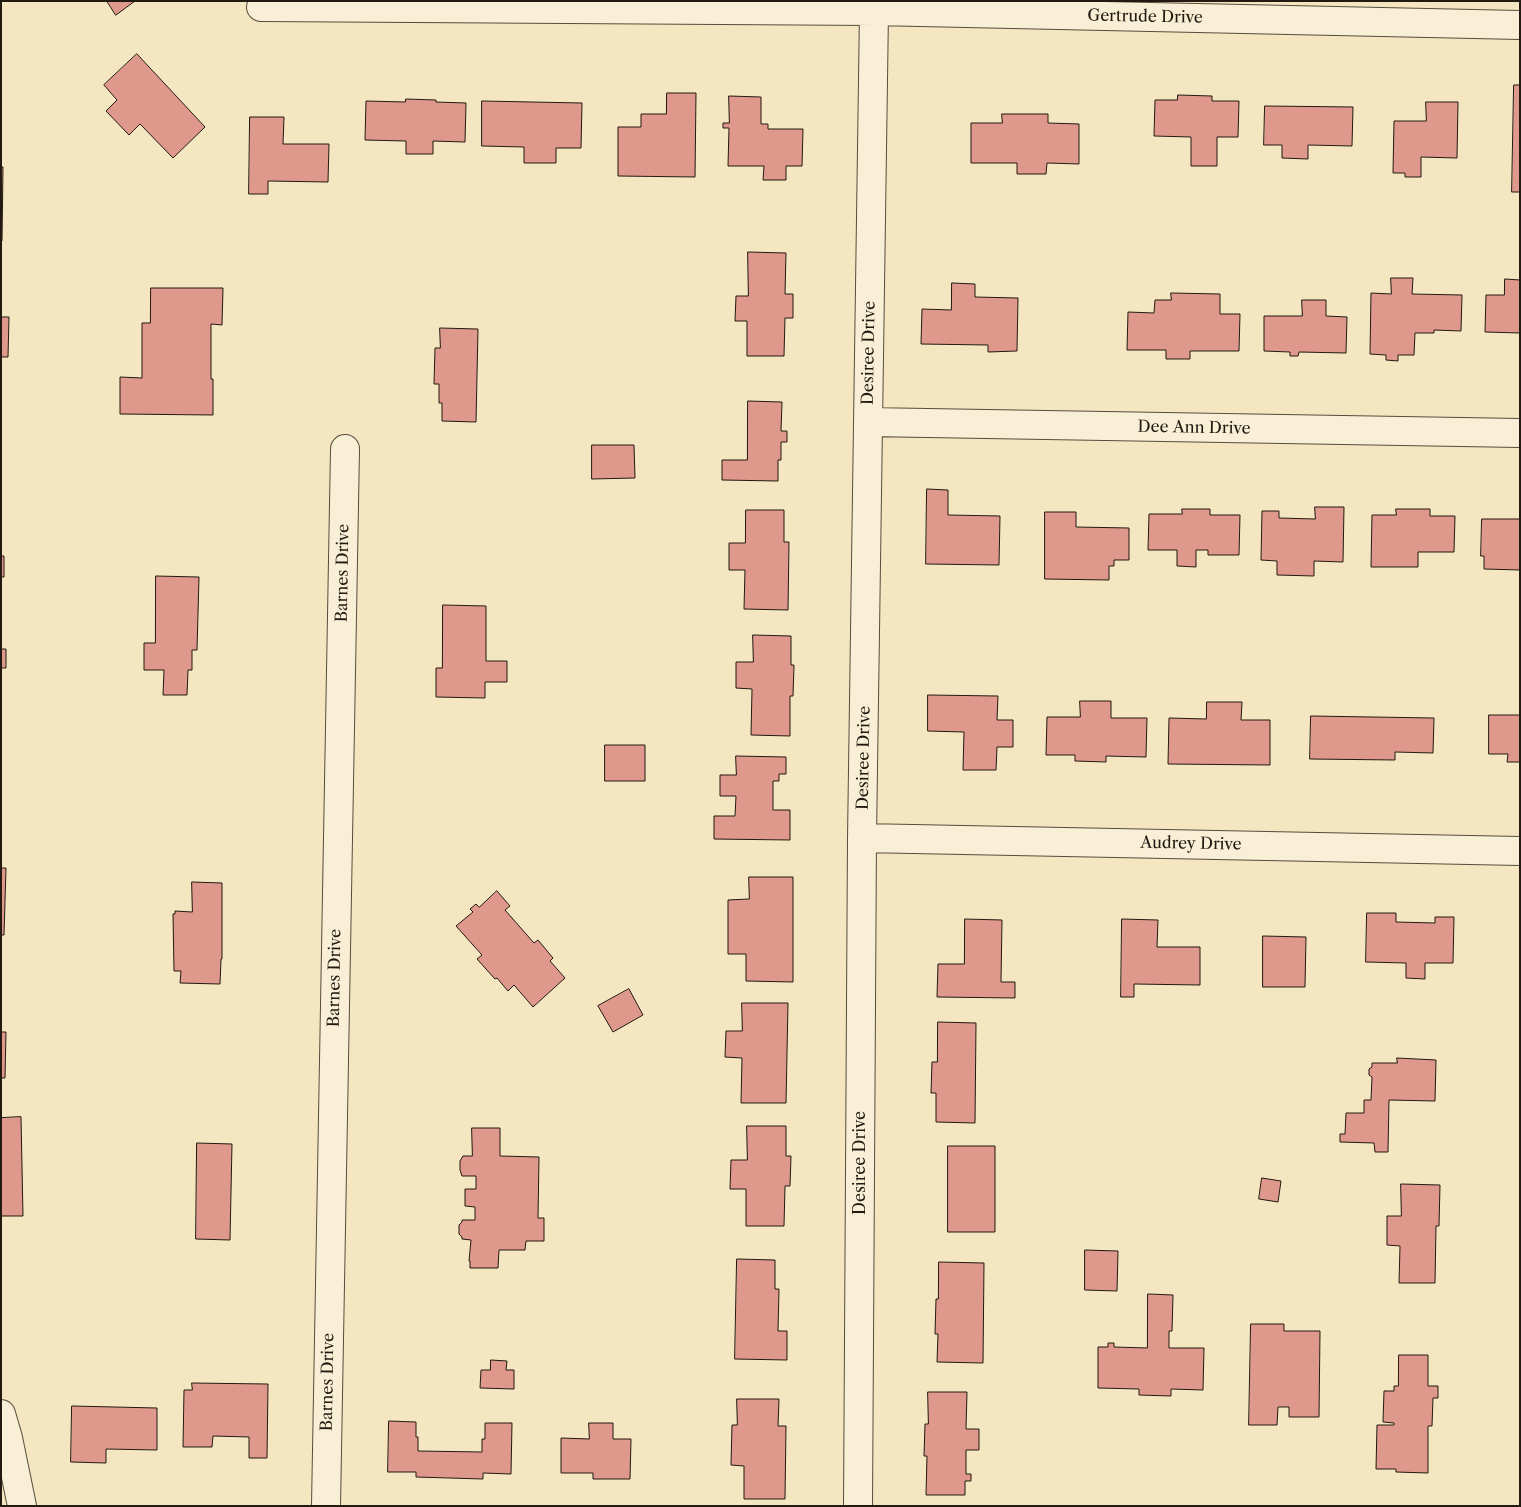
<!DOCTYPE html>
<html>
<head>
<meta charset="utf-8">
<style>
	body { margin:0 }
	#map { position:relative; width:1521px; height:1507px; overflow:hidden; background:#f4e6c0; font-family:"Libre Caslon Text",serif }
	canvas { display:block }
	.frame { position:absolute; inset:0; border:2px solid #221911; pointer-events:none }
</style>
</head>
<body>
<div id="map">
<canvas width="1521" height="1507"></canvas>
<div class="frame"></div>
</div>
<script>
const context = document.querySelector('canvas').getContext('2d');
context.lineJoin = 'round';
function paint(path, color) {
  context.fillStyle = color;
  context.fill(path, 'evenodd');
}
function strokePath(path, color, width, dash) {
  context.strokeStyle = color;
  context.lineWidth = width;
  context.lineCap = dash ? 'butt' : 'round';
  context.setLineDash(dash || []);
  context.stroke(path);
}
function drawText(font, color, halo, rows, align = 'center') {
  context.font = font + ' "Libre Caslon Text",serif';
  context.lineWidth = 4;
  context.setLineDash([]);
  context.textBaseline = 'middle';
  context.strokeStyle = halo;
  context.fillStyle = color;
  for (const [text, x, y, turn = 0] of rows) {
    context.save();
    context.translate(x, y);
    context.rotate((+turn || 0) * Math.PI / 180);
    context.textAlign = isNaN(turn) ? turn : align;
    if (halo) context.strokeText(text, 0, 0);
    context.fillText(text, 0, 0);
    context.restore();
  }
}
const building = new Path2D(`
	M107,1H135L116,15Z
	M137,54L205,127L173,158L140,124L129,135L106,111L117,100L104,85Z
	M1514,85H1520V192H1512Z
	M667,93H696L695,177L618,176V127H641V114H666Z
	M1178,95L1212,96V101H1239L1238,137H1217V166H1191V137L1154,136L1155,100H1177Z
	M729,96L761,97V124H768V129H803L802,166H786V180H763L764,166H728L729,128H723V123H729Z
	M406,99L436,100V102L466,103L465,142L433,141V154H406V141L365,140L366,101L405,102Z
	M482,101L582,103L581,148H556V163H524V147L482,146Z
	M1426,102H1458L1457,158L1421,157V177H1405V173H1393L1394,121H1426Z
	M1265,106L1353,107L1352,146L1308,145V159L1282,158V145H1264Z
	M1002,114H1048V123L1079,124V164L1047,163L1046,174H1017V163H971V123H1002Z
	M250,117H284L283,144H329L328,182L268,181V194H249Z
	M1,167H3L2,241H1Z
	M748,252L786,253L785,294H793V318H785L784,356H747V321H735L736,296H748Z
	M1391,278H1413L1412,294L1462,295L1461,331L1434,330V333H1415L1414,355H1398V361L1386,360V355L1370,354L1371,293L1391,294Z
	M1505,279L1520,280V333L1485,332L1486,295H1504Z
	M952,283L975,284V297L1018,298L1017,351L988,352V345L921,344L922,309L951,310Z
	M151,288H223L222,325L211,324V379H213V415L120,414V377L142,378V323H150Z
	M1171,293L1220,294V314H1240L1239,351H1190V359H1166V350H1127L1128,312L1154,313L1155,300H1171Z
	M1302,300H1326V316L1347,317L1346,353L1299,352L1298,356H1290V352L1264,351V316H1302Z
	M1,317H9L8,357H1Z
	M440,328L478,329L476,422L442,421V403H439V384H434L435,348H440Z
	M748,401L782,402L781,431H787V442H781V460H778V481L722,480V460H747Z
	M592,445H634L635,478L592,479Z
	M927,489L948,490V515L1000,516L999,565L926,564Z
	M1315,507H1344L1343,562L1314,561V576L1277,575V561L1261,560L1262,511H1279V518L1315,519Z
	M1182,509H1210V515H1240L1239,555H1208V550H1196V567L1177,566V550H1148L1149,514H1182Z
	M1396,509H1430V516H1455L1454,552H1418V567H1371L1372,515H1396Z
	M746,510H784V542H789L788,610L744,609L745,570H729V543H745Z
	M1045,512H1076V527L1129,528V560H1114V566H1109V580L1045,579Z
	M1482,519H1520V570L1484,569V556H1481Z
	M1,556H4V577H1Z
	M156,576L199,577L197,650H192V670H188L187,695H163L164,670H144V643H155Z
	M443,605L486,606V661H507V682H485V698L436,697V668H442Z
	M753,635L791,636V665H794L793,696H790V736L751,735L752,689L736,688V662H753Z
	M1,649H6V668H1Z
	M928,695L998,696L997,720H1013V747H997L996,770H963L964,732L928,731Z
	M1080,701H1111V718H1147L1146,757L1106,756V762L1075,761V755H1046L1047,717H1080Z
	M1207,702H1242L1241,720H1270V765L1168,764L1169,718L1206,719Z
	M1489,715H1520V762H1507L1508,754H1489Z
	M1311,716L1434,718L1433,753L1395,752V760L1310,759Z
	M605,745H645V781H605Z
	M736,756L786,757V774H779V781H773V810H790V840L714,839V816H735L736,796H720V775H736Z
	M1,868H6L4,935H1Z
	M749,877H793V982L746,981V954H728V900L749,899Z
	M192,882L222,883V959H221L220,984L180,983L181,971H174L173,914H175V911L192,912Z
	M497,891L510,906L505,910L534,943L538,940L553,958L550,961L565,978L533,1007L514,985L508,991L497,978L495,979L477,959L482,955L456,926L473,912L470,909L476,904L479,907Z
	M1367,913H1396V922L1435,923V917H1454L1453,963H1425V979L1406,978V963L1366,962Z
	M965,919L1002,920L1001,982H1015V998L937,997L938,964H964Z
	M1122,919L1158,920L1157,947H1200V985L1134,984V997H1121Z
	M1263,936L1306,937L1305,987H1263Z
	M629,989L643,1015L613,1032L598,1006Z
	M742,1003H788L786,1103H741L742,1058L725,1057L726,1031H742Z
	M938,1022L976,1023L975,1123L936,1122V1093H931L932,1062H937Z
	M1,1032H6L5,1078H1Z
	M1397,1058L1436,1060L1435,1101L1389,1100L1388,1152H1375L1374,1143L1340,1142V1134H1345L1346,1113H1364V1100H1371L1372,1077L1369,1075V1069L1372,1067V1063H1397Z
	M21,1117L23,1216H1V1118Z
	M747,1126H786V1156H791L790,1186H785L784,1226H746V1189H730L731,1160H747Z
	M472,1128H500V1156L539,1157L538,1218H544V1241H526L525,1250H499L498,1268H470V1261H469L471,1240L462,1239V1237L459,1234V1225L462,1222V1220H475V1207L465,1206V1189H476V1176H462L460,1170V1161L463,1156H472Z
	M197,1143L232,1144L230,1240L196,1239Z
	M948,1146H995V1232H948Z
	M1262,1178L1281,1181L1278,1202L1259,1199Z
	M1401,1184L1440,1185L1439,1226H1436L1435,1283H1399L1400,1246L1387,1245V1216H1401Z
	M1085,1250L1118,1251L1117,1291L1085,1290Z
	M737,1259L775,1260V1289H779L778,1331H787V1360L735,1359Z
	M939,1262L984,1263L983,1363L937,1362L938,1334H935L936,1299H938Z
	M1148,1294L1173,1295L1172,1331H1169V1348H1204L1203,1390L1171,1389V1396L1139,1395V1389L1098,1388V1347H1108V1343H1114V1347L1147,1348Z
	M1251,1324H1284V1331H1320L1319,1417H1289V1407H1278L1277,1425H1249Z
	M1399,1355H1428V1386H1438V1398H1433L1432,1426H1428V1473L1396,1472V1469H1376L1377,1425H1394V1423L1383,1422L1384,1391H1394V1386H1398Z
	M491,1360L507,1361L506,1370H514V1389L480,1388L481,1370H490Z
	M192,1383L268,1384L267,1458H249V1437L213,1436L212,1447H183L184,1390H192Z
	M928,1392H967L966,1429H979V1450H966V1474H971V1481H965V1495H926L927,1456H924L925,1424H928Z
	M737,1399H779L778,1426H786L785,1499H744V1466L731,1465L732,1425H737Z
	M72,1406L157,1408V1450L106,1449V1463L71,1462Z
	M389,1421L416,1422V1437H418V1451L482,1452V1439H485V1423H512L511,1474L483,1473V1479L416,1477V1472H388Z
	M589,1423H613V1439H631L630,1479H593V1473H561V1438L589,1439Z`);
const street = new Path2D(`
	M261,7L874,11L1520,25
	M868,422L1520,433
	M862,838L1520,851
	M1,1414L8,1438L22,1506
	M326,1506L345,449
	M858,1506L862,838L874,11`);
const streetNames = [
	["Gertrude Drive",1145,17,1],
	["Desiree Drive",869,353,-89],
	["Dee Ann Drive",1194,428,1],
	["Barnes Drive",343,573,-89],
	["Desiree Drive",864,758,-89],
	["Audrey Drive",1191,844,1],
	["Barnes Drive",335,978,-89],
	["Desiree Drive",860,1163,-90],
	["Barnes Drive",328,1382,-89]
];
paint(building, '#de988c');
strokePath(building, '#221911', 1);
strokePath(street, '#564c3d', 30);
strokePath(street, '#f8efd6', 28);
drawText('16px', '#221911', '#f8efd6', streetNames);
</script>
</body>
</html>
